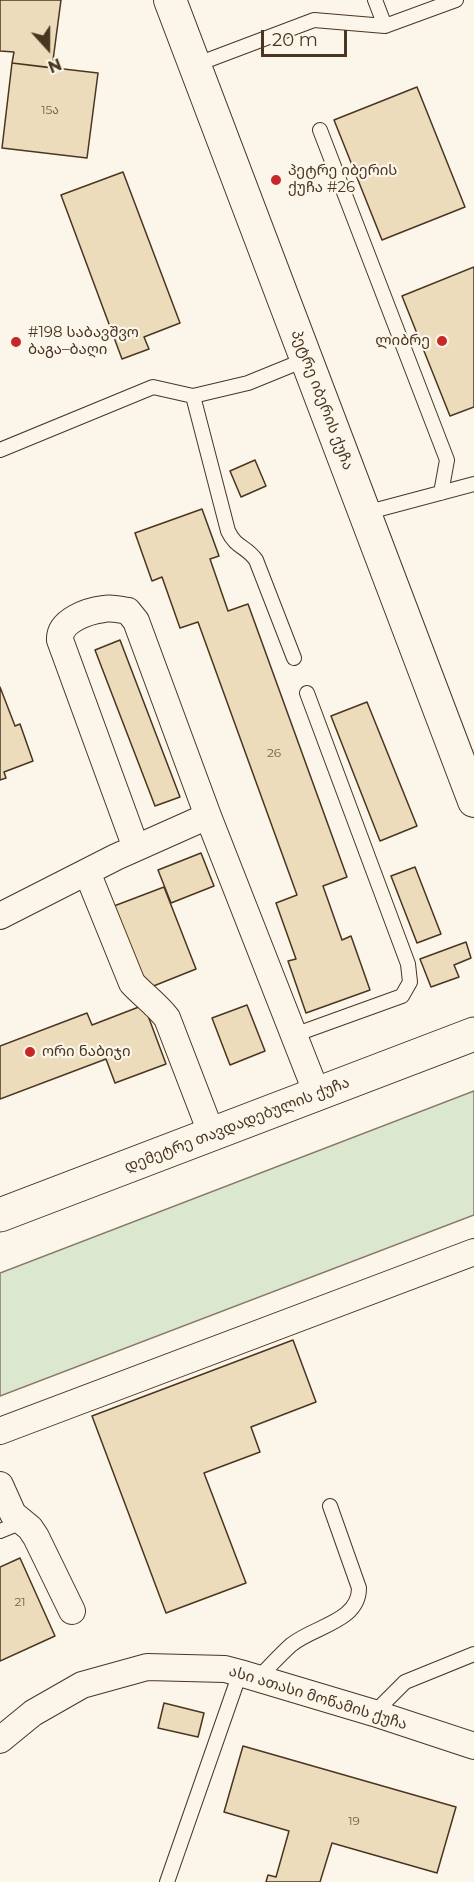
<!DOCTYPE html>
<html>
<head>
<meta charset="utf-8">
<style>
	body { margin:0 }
	#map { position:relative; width:474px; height:1882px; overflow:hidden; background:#fbf6e9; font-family:Montserrat,sans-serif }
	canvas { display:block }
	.north { position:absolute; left:18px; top:18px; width:60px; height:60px; -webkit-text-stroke:4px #fbf6e9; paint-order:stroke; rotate:159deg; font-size:16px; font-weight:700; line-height:24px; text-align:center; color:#4a3520 }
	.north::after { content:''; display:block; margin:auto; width:21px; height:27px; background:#4a3520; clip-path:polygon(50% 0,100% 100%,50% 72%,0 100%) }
	.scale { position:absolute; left:261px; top:30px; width:86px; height:27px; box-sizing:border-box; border:3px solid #4a3520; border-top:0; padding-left:8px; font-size:18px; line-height:21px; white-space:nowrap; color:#4a3520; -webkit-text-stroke:4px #fbf6e9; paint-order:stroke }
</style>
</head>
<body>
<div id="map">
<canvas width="474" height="1882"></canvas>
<div class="north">N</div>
<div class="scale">20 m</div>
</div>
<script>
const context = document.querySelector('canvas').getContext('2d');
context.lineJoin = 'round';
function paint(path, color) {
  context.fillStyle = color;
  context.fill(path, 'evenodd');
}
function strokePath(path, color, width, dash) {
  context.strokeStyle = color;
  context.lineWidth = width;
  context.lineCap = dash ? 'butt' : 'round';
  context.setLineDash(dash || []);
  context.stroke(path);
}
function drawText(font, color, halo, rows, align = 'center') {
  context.font = font + ' Montserrat,"Noto Sans Georgian",sans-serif';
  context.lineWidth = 4.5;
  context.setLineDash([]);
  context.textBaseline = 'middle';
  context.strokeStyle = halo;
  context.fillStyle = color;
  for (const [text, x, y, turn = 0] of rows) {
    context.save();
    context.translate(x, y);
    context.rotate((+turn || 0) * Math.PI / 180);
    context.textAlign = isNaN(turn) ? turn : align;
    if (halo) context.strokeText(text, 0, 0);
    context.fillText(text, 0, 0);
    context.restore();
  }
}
const green = new Path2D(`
	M474,1091V1215L0,1396V1273Z`);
const building = new Path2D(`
	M0,0H61L52,68L12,63L14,52L0,51Z
	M12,63L98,73L87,158L2,148Z
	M417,87L465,207L382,240L334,120Z
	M123,172L180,323L144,337L149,349L122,359L61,195Z
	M474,267V407L450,416L402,296Z
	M255,460L266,486L241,497L230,471Z
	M202,509L219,556L210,559L228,611L248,604L347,877L323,886L342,940L351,936L370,990L306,1013L288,961L296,959L276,903L297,895L198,622L180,628L162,577L152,581L135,533Z
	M120,640L180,797L155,806L95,650Z
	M0,687L15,726L20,724L33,761L4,772L6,778L0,780Z
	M367,702L417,826L380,841L331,716Z
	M201,853L214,886L171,903L158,870Z
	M415,867L441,934L417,943L391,876Z
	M164,887L196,969L146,989L114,906Z
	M466,942L471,958L454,965L459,977L431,987L420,959Z
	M144,1005L166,1064L115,1083L106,1059L0,1099V1046L87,1013L92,1025Z
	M247,1005L265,1051L230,1065L212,1018Z
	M293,1340L316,1402L251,1427L260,1452L204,1473L246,1583L166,1613L92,1416Z
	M20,1558L55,1636L0,1661V1567Z
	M164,1703L204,1713L198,1737L158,1728Z
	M243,1746L456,1807L437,1873L332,1843L320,1882H266L268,1875L276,1877L289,1831L224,1812Z`);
const service = new Path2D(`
	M375,0L385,26
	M195,65L314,20L385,26L456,0
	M320,130L447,460L441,493
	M193,396L228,531C236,548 246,546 256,560L294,658
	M0,450L153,387L193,396L248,383L307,359
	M365,513L474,484
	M294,1035L402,996L410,982L408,964L307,693
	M0,1531L22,1522
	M258,1678C269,1667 280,1655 291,1645C314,1626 359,1622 359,1588L330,1506
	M374,1713L405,1682L474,1654
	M167,1882L240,1673`);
const minor = new Path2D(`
	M136,848L60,640C59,621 87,611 104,609C112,607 120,610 128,611L136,621L208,816L317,1094
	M87,872L132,983C143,995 156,1004 167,1018L212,1135
	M0,916L116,857L208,816
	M0,1431L474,1252
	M0,1485L13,1514L30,1528L36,1537L72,1611
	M0,1740L33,1713L82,1685L147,1667L225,1669L240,1673L374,1713L474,1746`);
const tertiary = new Path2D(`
	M170,0L474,801`);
const secondary = new Path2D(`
	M0,1215L474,1034`);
const markers = [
	[276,180,6,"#c62828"],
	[442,341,6,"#c62828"],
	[16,342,6,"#c62828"],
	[30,1052,6,"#c62828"]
];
const numberNames = [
	["15ა",50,110],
	["26",274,753],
	["21",20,1602],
	["19",354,1821]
];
const poiNames = [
	["პეტრე იბერის",288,171],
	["ქუჩა #26",288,188],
	["#198 საბავშვო",28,333],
	["ბაგა–ბაღი",28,350],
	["ლიბრე",430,341,"right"],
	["ორი ნაბიჯი",42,1052]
];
const streetNames = [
	["პეტრე იბერის ქუჩა",322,400,69],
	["დემეტრე თავდადებულის ქუჩა",237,1125,-21],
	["ასი ათასი მოწამის ქუჩა",318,1698,17]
];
paint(green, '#dce7d0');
strokePath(green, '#887966', 1.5);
paint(building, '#ecdcbc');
strokePath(building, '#4a3520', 1.5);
strokePath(service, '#4a3520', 16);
strokePath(minor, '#4a3520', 28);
strokePath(tertiary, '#4a3520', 34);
strokePath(secondary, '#4a3520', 35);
strokePath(service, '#fbf6e9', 14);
strokePath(minor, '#fbf6e9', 26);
strokePath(tertiary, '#fbf6e9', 32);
strokePath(secondary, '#fbf6e9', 33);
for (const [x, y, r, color] of markers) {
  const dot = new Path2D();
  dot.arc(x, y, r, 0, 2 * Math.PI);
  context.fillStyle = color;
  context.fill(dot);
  strokePath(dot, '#fbf6e9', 2);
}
drawText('12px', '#725f47', null, numberNames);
drawText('15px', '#4a3520', '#fbf6e9', poiNames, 'left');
drawText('15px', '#4a3520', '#fbf6e9', streetNames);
</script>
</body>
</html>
